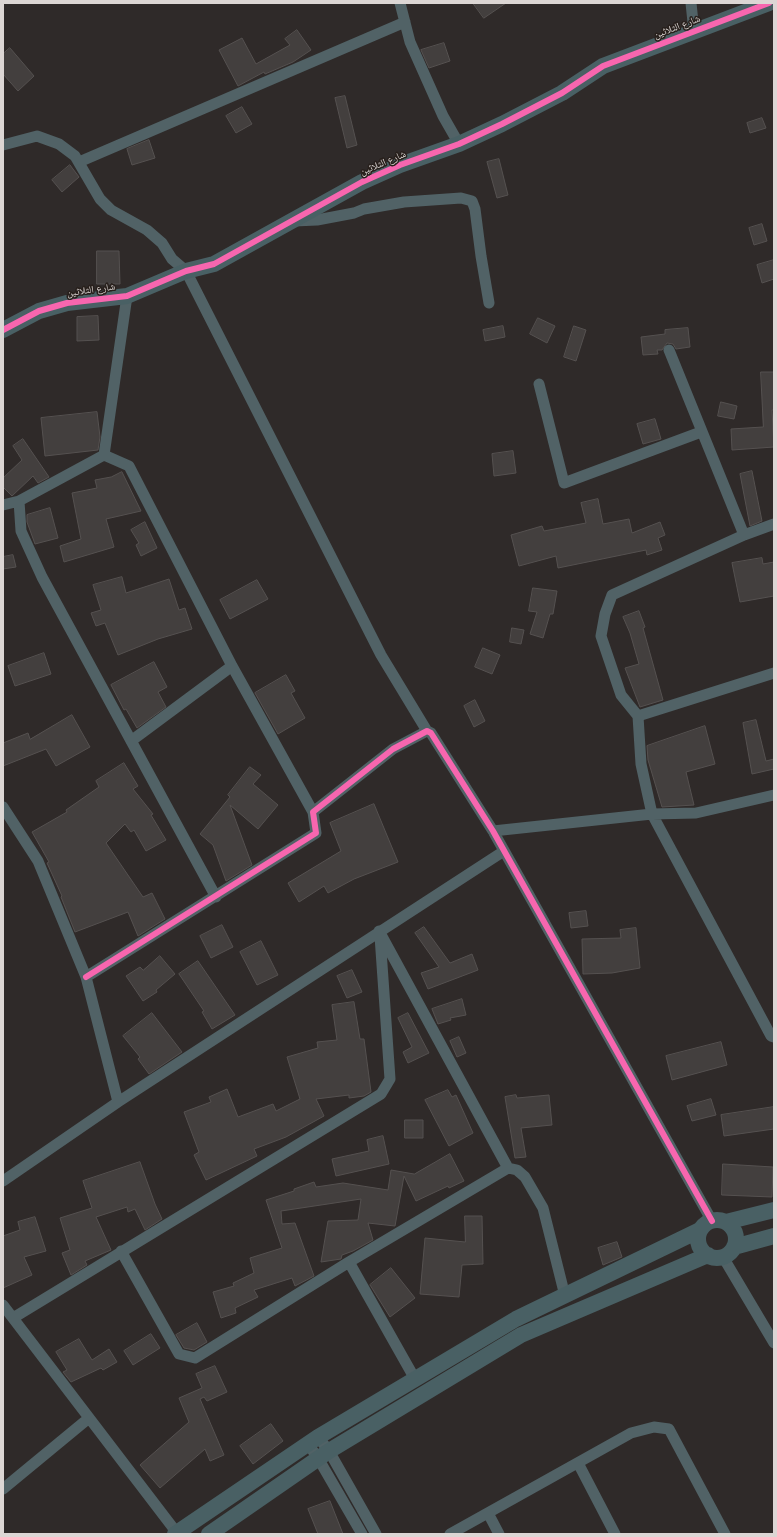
<!DOCTYPE html>
<html>
<head>
<meta charset="utf-8">
<style>
	body { margin:0 }
	#map { position:relative; width:777px; height:1537px; overflow:hidden; background:#2f2a29; font-family:"PT Sans",sans-serif }
	canvas { display:block }
	.frame { position:absolute; inset:0; border:4px solid #dcd6d4; pointer-events:none }
</style>
</head>
<body>
<div id="map">
<canvas width="777" height="1537"></canvas>
<div class="frame"></div>
</div>
<script>
const context = document.querySelector('canvas').getContext('2d');
context.lineJoin = 'round';
function paint(path, color) {
  context.fillStyle = color;
  context.fill(path, 'evenodd');
}
function strokePath(path, color, width, dash) {
  context.strokeStyle = color;
  context.lineWidth = width;
  context.lineCap = dash ? 'butt' : 'round';
  context.setLineDash(dash || []);
  context.stroke(path);
}
function drawText(font, color, halo, rows, align = 'center') {
  context.font = font + ' "PT Sans","Noto Naskh Arabic",sans-serif';
  context.lineWidth = 3;
  context.setLineDash([]);
  context.textBaseline = 'middle';
  context.strokeStyle = halo;
  context.fillStyle = color;
  for (const [text, x, y, turn = 0] of rows) {
    context.save();
    context.translate(x, y);
    context.rotate((+turn || 0) * Math.PI / 180);
    context.textAlign = isNaN(turn) ? turn : align;
    if (halo) context.strokeText(text, 0, 0);
    context.fillText(text, 0, 0);
    context.restore();
  }
}
const building = new Path2D(`
	M473,3H506L484,18Z
	M297,30L311,50L293,62L265,74L264,72L238,86L219,50L242,38L256,64L290,45L285,39Z
	M444,43L450,61L429,68L421,50Z
	M10,48L34,76L18,91L3,74V54Z
	M345,96L357,145L347,148L335,98Z
	M242,107L252,124L236,133L226,116Z
	M762,118L766,128L750,133L747,123Z
	M149,140L155,158L132,165L127,149Z
	M499,159L508,195L497,198L487,162Z
	M70,165L79,177L62,192L52,180Z
	M762,224L767,241L754,245L749,228Z
	M97,251H119L120,284H97Z
	M774,260V279L762,283L757,265Z
	M98,316L99,340L77,341V317Z
	M538,318L555,326L547,343L530,334Z
	M503,326L505,337L485,341L483,330Z
	M574,326L586,330L576,361L564,357Z
	M688,328L690,347L676,349L673,344L667,343L662,350H657L658,354L643,355L641,337L665,334V330Z
	M761,372H774V410H772L774,447L732,450L731,429L763,427Z
	M721,402L737,406L734,419L718,416Z
	M97,412L100,437L98,450L45,456L41,418Z
	M655,419L661,439L643,444L637,424Z
	M23,439L49,477L38,483L33,476L12,496L3,487V478L22,460L13,446Z
	M513,451L516,473L494,476L492,454Z
	M752,471L762,521L750,526L740,474Z
	M122,472L141,511L106,519L114,547L64,562L60,546L81,539L72,493L97,488L95,480L111,477Z
	M598,499L603,524L629,519L632,533L660,522L665,535L658,538L662,550L647,555L646,550L558,568L556,556L519,566L511,535L542,526L544,531L586,523L581,503Z
	M50,508L58,538L35,544L27,522V515Z
	M145,522L157,548L141,556L136,545L139,543L131,530Z
	M13,555L16,567L3,569V557Z
	M762,558L763,564L774,562V596L740,602L732,563Z
	M122,577L126,593L169,579L179,610L185,608L192,629L158,639L118,655L105,623L96,626L91,613L101,610L93,585Z
	M257,580L268,599L230,619L220,600Z
	M533,588L557,591L553,614H550L543,638L530,634L537,612L529,611Z
	M639,611L645,627L643,628L663,700L640,707L625,668L639,664L630,633L623,617Z
	M512,628L524,630L521,644L510,642Z
	M483,648L500,655L492,674L475,667Z
	M44,653L51,674L15,686L8,666Z
	M154,662L167,687L158,692L166,707L137,728L126,709L124,710L111,685Z
	M286,675L295,691L291,693L305,718L278,734L255,693Z
	M475,700L485,721L474,727L464,706Z
	M72,715L90,747L56,766L46,749L3,766V743L28,733L30,739Z
	M756,720L766,761L774,759V769L752,774L743,723Z
	M705,726L715,764L686,772L694,805L662,807L648,760L647,746Z
	M124,763L138,786L133,789L153,814L151,815L166,840L146,851L134,830L131,832L125,824L106,843L143,897L152,893L165,919L138,936L128,912L75,932L61,897L62,896L47,863L49,862L32,832L67,812L66,810L99,787L96,781Z
	M250,767L261,775L253,784L278,805L258,829L230,805L252,865L226,881L213,845L200,834L230,797L228,795Z
	M374,804L398,862L354,879L328,893L324,886L299,902L288,883L341,851L330,823Z
	M586,911L588,926L571,928L569,913Z
	M222,925L233,947L211,958L200,936Z
	M424,927L450,963L472,954L478,970L428,989L421,973L439,967L415,933Z
	M636,928L640,968L612,973L583,974L582,939L621,938L620,930Z
	M261,941L278,975L257,985L240,952Z
	M160,956L175,974L156,990L157,992L143,1001L126,976L140,967L143,970Z
	M198,961L235,1015L212,1029L202,1012L204,1011L179,974Z
	M352,970L362,992L347,998L337,976Z
	M462,999L466,1015L450,1018L451,1020L438,1024L432,1009Z
	M354,1002L360,1039H364L371,1092L364,1096L349,1098V1095L316,1099L324,1116L286,1137L254,1149L257,1156L206,1180L194,1155L199,1152L184,1112L211,1102L209,1097L227,1089L238,1117L273,1104L276,1111L300,1099L287,1057L318,1048L317,1042L337,1040L332,1005Z
	M152,1013L182,1052L149,1074L138,1059L140,1057L123,1036Z
	M408,1013L429,1053L408,1063L403,1052L412,1047L398,1018Z
	M459,1037L466,1053L457,1057L450,1041Z
	M721,1042L727,1065L672,1080L666,1056Z
	M448,1090L452,1097L456,1095L473,1133L449,1146L425,1100Z
	M516,1095L517,1098L549,1095L552,1125L521,1128L526,1157L515,1158L505,1097Z
	M711,1099L716,1115L692,1121L687,1106Z
	M774,1107V1129L724,1136L721,1115Z
	M405,1120H423V1138H405Z
	M383,1136L389,1164L336,1176L332,1159L369,1151L367,1140Z
	M450,1154L464,1181L449,1188L448,1186L416,1201L404,1176L395,1226L368,1223L373,1240L353,1251L342,1255L341,1259L321,1262L328,1221L358,1220L361,1199L281,1211L282,1224L295,1223L314,1276L295,1286L292,1278L254,1290L258,1297L235,1308L236,1313L221,1318L213,1292L234,1286L233,1283L254,1273L250,1258L282,1248L266,1200L294,1191V1189L314,1182L316,1187L343,1183L388,1190L391,1170L414,1174Z
	M140,1162L155,1204L162,1219L145,1230L135,1209L128,1212L127,1207L96,1217L111,1250L85,1261L87,1265L71,1275L62,1253L70,1250L60,1218L92,1208L83,1181Z
	M723,1164L773,1167L772,1197L722,1195Z
	M465,1216H482L483,1264L462,1265L459,1297L420,1294L425,1238L465,1242Z
	M35,1217L46,1251L24,1257L32,1275L3,1288V1236L20,1230L18,1222Z
	M617,1242L622,1257L603,1265L598,1248Z
	M391,1268L415,1298L390,1317L370,1285Z
	M197,1323L207,1342L194,1350L184,1348L176,1335Z
	M151,1334L160,1348L133,1365L124,1351Z
	M79,1339L92,1360L109,1349L117,1362L103,1370L101,1368L71,1382L63,1372L67,1370L56,1352Z
	M215,1366L227,1392L207,1401L204,1397L200,1399L224,1455L210,1461L205,1449L160,1488L140,1465L189,1422L179,1398L202,1388L196,1374Z
	M271,1424L283,1441L253,1464L240,1446Z
	M330,1501L343,1534H318L308,1509Z`);
const street = new Path2D(`
	M400,3L410,42L443,116L459,144
	M691,3L694,32
	M3,145L37,136L59,144L75,156L100,199L111,210L147,230L162,243L172,259L186,271L381,655L427,731
	M79,162L405,22
	M294,221L317,220L354,213L364,209L404,202L461,198L472,201L475,209L481,256L489,303
	M669,350L744,535
	M539,384L564,483L701,432
	M104,455L129,466L232,666L313,812
	M19,501L21,531L42,577L216,897
	M3,505L19,501L104,455L127,296
	M774,524L744,535L612,595L605,614L601,636L621,695L638,716L641,764L652,814L771,1036L774,1037
	M638,716L774,673
	M131,741L232,666
	M3,807L38,861L86,977L118,1102
	M493,831L652,814L696,813L774,795
	M86,977L316,833L313,812L393,749L427,731L431,733L493,831L712,1221
	M508,1168L517,1170L525,1177L543,1208L565,1296
	M3,1181L118,1102L504,851
	M121,1251L179,1354L195,1358L349,1262L508,1168L379,931
	M723,1257L774,1343
	M349,1262L415,1379
	M3,1305L177,1533
	M13,1318L381,1094L390,1079L380,936
	M318,1437L329,1451L376,1534
	M308,1444L318,1458L362,1534
	M578,1463L615,1534
	M3,1489L89,1418
	M488,1513L499,1534
	M450,1534L631,1433L654,1427L669,1429L725,1534`);
const secondary = new Path2D(`
	M3,330L39,311L67,303L127,296L186,271L214,264L362,182L400,165L459,144L502,124L562,93L603,66L769,3
	M698 1239a19 19 0 1 1 38 0a19 19 0 1 1-38 0Z
	M726,1222L774,1210
	M734,1247L774,1236
	M175,1534L318,1437L516,1319L700,1230
	M209,1534L329,1451L521,1335L708,1255`);
const cycleway = new Path2D(`
	M3,330L39,311L67,303L127,296L186,271L214,264L362,182L400,165L459,144L502,124L562,93L603,66L769,3
	M86,977L316,833L313,812L393,749L427,731L431,733L493,831L712,1221`);
const streetNames = [
	["شارع الثلاثين",677,27,-21],
	["شارع الثلاثين",383,163,-23],
	["شارع الثلاثين",91,290,-8]
];
paint(building, '#433f3e');
strokePath(building, '#555150', 1);
strokePath(street, '#516266', 11);
strokePath(secondary, '#496064', 16);
strokePath(cycleway, '#f766af', 6);
drawText('10px', '#dcd6d4', '#28201c', streetNames);
</script>
</body>
</html>
